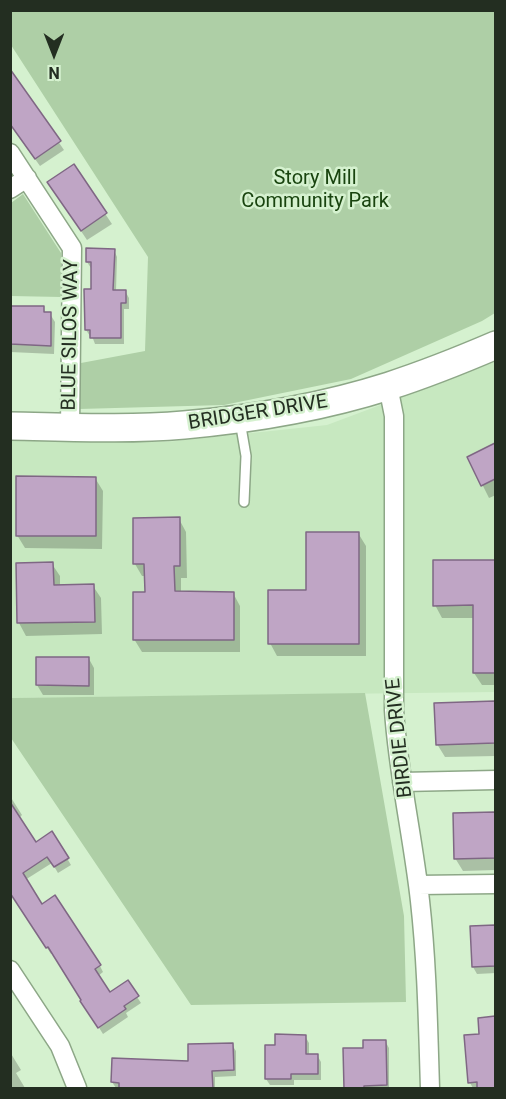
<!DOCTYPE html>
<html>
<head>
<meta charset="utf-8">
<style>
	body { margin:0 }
	#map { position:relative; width:506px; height:1099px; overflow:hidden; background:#d5f1cf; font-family:Roboto,sans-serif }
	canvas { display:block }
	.frame { position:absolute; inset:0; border:12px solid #232e21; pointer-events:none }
	.north { position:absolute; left:24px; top:24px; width:60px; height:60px; -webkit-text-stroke:4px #d5f1cf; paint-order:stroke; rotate:180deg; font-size:16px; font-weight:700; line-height:24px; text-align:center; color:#232e21 }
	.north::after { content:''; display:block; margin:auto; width:21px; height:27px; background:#232e21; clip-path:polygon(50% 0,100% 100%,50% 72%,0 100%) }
</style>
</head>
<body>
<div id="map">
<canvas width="506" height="1099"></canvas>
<div class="frame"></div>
<div class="north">N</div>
</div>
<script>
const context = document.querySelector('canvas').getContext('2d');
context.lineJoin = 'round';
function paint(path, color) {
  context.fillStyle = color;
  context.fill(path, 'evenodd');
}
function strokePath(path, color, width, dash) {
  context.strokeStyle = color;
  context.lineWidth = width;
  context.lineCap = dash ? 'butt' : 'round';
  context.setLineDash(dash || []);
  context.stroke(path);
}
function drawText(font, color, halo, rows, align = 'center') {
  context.font = font + ' Roboto,sans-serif';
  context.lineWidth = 5;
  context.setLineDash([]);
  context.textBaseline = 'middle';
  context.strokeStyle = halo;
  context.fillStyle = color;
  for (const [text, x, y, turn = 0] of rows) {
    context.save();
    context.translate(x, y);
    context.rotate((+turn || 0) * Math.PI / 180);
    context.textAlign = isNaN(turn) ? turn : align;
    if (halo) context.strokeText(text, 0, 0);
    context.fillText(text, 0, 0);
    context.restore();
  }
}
const built = new Path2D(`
	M495,362V692L11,698V440L167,442L327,425Z`);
const green = new Path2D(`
	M11,11H495V313L482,321L351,379L224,405L79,409L81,363L145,351L148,257L11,45Z
	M23,194L61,253V297L11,296V203Z
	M365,693L404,916L406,1002L191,1005L11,738V698Z`);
const shadow = new Path2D(`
	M10,71L64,150L40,166L10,124Z
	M73,166L112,224L87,240L55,192Z
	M114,250L117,257L116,291H125L129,298V309H124V344H95L92,336H90L86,330L92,290L91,268L87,262Z
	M10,306L43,307L46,314H50L55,322L54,354L10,352Z
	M496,445V495L489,498L469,458Z
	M95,478L103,491L102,549L25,548L17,535Z
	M179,519L186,532L187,578H181V593H233L240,606V652H142L134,639L146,593V576H142L135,564Z
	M358,533L366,546V656H277L270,643L307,592Z
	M435,562H496V685H482L474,673V618H442L435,605Z
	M52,564L60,576V586H93L101,598L102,634L26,636L19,623Z
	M37,658L89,659L94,668V695H43L37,685Z
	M496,702V756L445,757L437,744L436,704Z
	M10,796L22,815L19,818L35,844L52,833L71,865L58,873L52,863L25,880L42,906L100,966L103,972L98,976L110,994L137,997L141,1003L126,1013L128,1017L103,1034L52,953L51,954L10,890Z
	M496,814V870L463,871L455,858V815Z
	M496,926V973L477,974L473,967L471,927Z
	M496,1018V1088H473L470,1083L480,1035L479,1019Z
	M305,1036L309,1043V1055H317L321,1062V1080H294V1085H270L266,1079L277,1046Z
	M385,1041L389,1048V1088H345L365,1050Z
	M232,1045L236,1051V1076L215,1077V1088H116L112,1082L190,1063Z
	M10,1052L21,1070L16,1073L25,1088H10Z`);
const building = new Path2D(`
	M10,69L61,141L35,159L10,124Z
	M74,164L107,213L81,231L47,182Z
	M86,248L115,249L113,290H126V303H121V338H90V330H85L84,289H91V262H86Z
	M10,306H44V312H51V346L10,344Z
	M495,443V479L481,486L467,457Z
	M16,476L96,477V536H16Z
	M180,517V566H174L175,591L234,592V640H133V592H145L144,564H133V518Z
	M306,532H359V644H268V590H306Z
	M433,560H495V673H473V605L433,606Z
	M53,562L54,585L94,584L95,622L17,623L16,563Z
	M36,657H89V686L36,685Z
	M495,701V743L436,745L434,703Z
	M10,802L36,842L52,831L69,858L54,867L47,857L23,873L42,904L55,895L101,965L95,969L110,992L128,980L139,996L124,1006L126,1009L98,1028L80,1001L81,1000L48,947L46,948L10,893Z
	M495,812V858L454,859L453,813Z
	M495,925V966L472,967L470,926Z
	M495,1016V1088L477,1089V1082L468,1083L464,1035L479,1034L478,1018Z
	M275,1034L306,1035V1054H318V1074H291V1079H265V1045H275Z
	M363,1040H386L387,1085L364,1086V1089H344L343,1048H363Z
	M233,1043L234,1070L212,1071L213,1089H119V1083L111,1082L112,1058L188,1061V1044Z`);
const lane = new Path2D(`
	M240,421L246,456L244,502`);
const street = new Path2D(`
	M10,153L72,248L70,427
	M10,189L27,178
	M388,386L394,416V710C398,774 413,837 420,901C427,963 428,1026 430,1088
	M402,782L496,780
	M418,885L496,884
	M10,970L60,1046L77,1088`);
const secondary = new Path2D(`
	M10,426C68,427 126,430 184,425C253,419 323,407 389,386C426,374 461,360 496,345`);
const parkNames = [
	["Story Mill",315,179],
	["Community Park",315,202]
];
const streetNames = [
	["BLUE SILOS WAY",71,335,-89],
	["BRIDGER DRIVE",258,413,-9],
	["BIRDIE DRIVE",400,738,-96]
];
paint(built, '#c7e8c0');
paint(green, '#aecfa6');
paint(shadow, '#0003');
paint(building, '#bfa5c5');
strokePath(building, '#7f6784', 1.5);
strokePath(lane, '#8da787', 12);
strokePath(street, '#8da787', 21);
strokePath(secondary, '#8da787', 30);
strokePath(lane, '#fff', 9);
strokePath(street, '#fff', 18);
strokePath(secondary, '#fff', 27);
drawText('20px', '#19440f', '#d5f1cf', parkNames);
drawText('20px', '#232e21', '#d5f1cf', streetNames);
</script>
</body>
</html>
